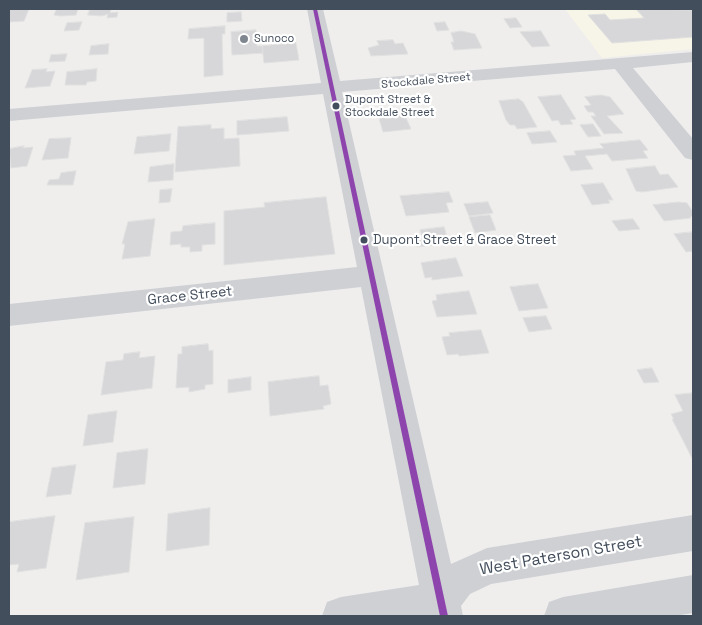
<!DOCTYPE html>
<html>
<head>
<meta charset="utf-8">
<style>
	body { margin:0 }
	#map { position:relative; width:702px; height:625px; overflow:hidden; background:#efeeed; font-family:"Space Grotesk",sans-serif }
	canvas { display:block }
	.frame { position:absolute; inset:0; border:10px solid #434e5c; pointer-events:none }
</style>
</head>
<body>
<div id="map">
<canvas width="702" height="625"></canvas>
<div class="frame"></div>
</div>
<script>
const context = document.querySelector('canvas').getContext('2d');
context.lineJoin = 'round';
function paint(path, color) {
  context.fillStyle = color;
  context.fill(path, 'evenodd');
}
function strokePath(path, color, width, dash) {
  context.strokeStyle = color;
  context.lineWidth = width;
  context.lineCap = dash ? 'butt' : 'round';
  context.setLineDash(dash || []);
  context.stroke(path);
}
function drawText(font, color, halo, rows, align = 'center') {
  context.font = font + ' "Space Grotesk",sans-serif';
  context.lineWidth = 4.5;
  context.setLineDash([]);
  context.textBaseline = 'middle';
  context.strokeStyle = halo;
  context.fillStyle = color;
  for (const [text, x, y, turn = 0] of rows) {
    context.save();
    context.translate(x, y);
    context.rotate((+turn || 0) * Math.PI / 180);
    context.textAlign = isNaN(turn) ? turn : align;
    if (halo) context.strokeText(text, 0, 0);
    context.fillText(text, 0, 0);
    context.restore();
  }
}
const commercial = new Path2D(`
	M565,9H693V49L602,58Z`);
const building = new Path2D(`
	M9,9H29L24,21L9,22Z
	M53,9H78L76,15L60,16L54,15L56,10Z
	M90,9H111L110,13L118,12L117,17L107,18L108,14L102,16L88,15Z
	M636,9L693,10V37L612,43L588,15L605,14L610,20L644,18Z
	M241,12L242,21L227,22V13Z
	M516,18L522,27L510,28L504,19Z
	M82,22L79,30L64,31L67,23Z
	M445,22L449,30L437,31L434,23Z
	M225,26V34H222L223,75L204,77V38L188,39L189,29Z
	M256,30L257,46H262L263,53L232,55L231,32Z
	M461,31L475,34L482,48L454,50L451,42H454L451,33Z
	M541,31L550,46L532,47L520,32Z
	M393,40L395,44L403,43L408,54L371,56L368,48L379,45L377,41Z
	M296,43L299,60L264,63L262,46Z
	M109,44L108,54L89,55L91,46Z
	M67,54L65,61L49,62L51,55Z
	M47,69L46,72L55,71L50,86L25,88L32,70Z
	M97,69L96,81L87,82L86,85H65L67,72Z
	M561,95L576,119L570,120L573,124L561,125L558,120L552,121L538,97Z
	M601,95L610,97L624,114L607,116L623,133L604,134L591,116H596L593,112H588L584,106L591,105L585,97Z
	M519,99L523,102L537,127L517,129L515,125H510L506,120L499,101Z
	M402,109L411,129L383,132L378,115H380L379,111Z
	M287,117L289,131L237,135V121Z
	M593,124L601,136L588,137L580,125Z
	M211,125V129L224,128V139L239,138L240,166L175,172L178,127Z
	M550,131L557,142L532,144L527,133Z
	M171,134L169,151L134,154L137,137Z
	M71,138L68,158L42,160L49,139Z
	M640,140L648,150L643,151L648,158L612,161L607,154L585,156L593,169L571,171L563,156L576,155L574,151L604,148L600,144Z
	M24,146L23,148L33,147L27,166L11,168L9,149Z
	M174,164L173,180L148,182L150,167Z
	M655,166L660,175L668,174L678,187L642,192L636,191L626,169Z
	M76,171L73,185H47L49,180L59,179L61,173Z
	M603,183L613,200H608L610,203L592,205L581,185Z
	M172,189L170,202L159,203L160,190Z
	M449,192L453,202L446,203L449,212L406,216L400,196Z
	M326,197L335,254L224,265V211L265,207L264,203Z
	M488,202L493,213L469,216L464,204Z
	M679,202L687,203L693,212V216L690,217L691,218L664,221L653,205Z
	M490,215L496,230L475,233L469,217Z
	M155,219L150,256L122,259L125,244H122L128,222Z
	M633,219L640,229L619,231L612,221Z
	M215,223V244L202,245V251L190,252V247H181V244L170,245L171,232L182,231L183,226Z
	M444,227L449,243L417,247L414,237L422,236L420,230Z
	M693,232V251L686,252L674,234Z
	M456,258L463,276L432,280V277L425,278L421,263Z
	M538,284L548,308L519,311L510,287Z
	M469,291L477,314L437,317L432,301L437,300L436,295Z
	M546,316L552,329L529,332L523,318Z
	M481,330L489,353L459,356L458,354L447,355L442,337L450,336L449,333Z
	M208,344L209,351L213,350V384L205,385V389L189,392V387L176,388L178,354H182V347Z
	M140,352L139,358L155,356L152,388L101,395L106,362L123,360L124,354Z
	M652,368L659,382L644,383L637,370Z
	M319,376L320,386L328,385L331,404L323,406L324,409L270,416L268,382Z
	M251,377V390L228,393V380Z
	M693,393V460L672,419H674L671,414L683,411L675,395Z
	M117,411L113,442L83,446L88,415Z
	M148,449L145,484L113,488L117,453Z
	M76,465L71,494L46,497L52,468Z
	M210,508L209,545L166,551L168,514Z
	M55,516L46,568L17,572L19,564L9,565V522Z
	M134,517L129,572L76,580L85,523Z`);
const minor = new Path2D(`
	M307,9H323L340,81L693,52V62L633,68L693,139V160L685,158L615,69L342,92L451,564L487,548L693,515V551L491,584L470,594L461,606L463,616H322L327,602L341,597L419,585L361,287L9,326V304L357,267L323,94L9,121V109L321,83Z
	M693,575V613L674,616H544L549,602L563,597Z`);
const bus1 = new Path2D(`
	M313,9H317L448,616H440Z`);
const markers = [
	[244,39,5,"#7f868f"],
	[336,106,4.5,"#434e5c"],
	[364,240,4.5,"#434e5c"]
];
const farPoinames = [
	["Sunoco",254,39]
];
const farStreetnames = [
	["Stockdale Street",426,81,-5]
];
const farBusnames = [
	["Dupont Street &",345,100],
	["Stockdale Street",345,113]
];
const busNames = [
	["Dupont Street & Grace Street",373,240]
];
const streetNames = [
	["Grace Street",190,296,-6]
];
const nearStreetnames = [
	["West Paterson Street",561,556,-10]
];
paint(commercial, '#f7f4e8');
paint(building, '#d7d7d9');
strokePath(building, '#e0e0e0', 1);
paint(minor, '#ced0d4');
paint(bus1, '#8e44ad');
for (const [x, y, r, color] of markers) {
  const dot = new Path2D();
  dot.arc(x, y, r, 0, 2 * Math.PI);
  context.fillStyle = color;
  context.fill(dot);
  strokePath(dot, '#fff', 2);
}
drawText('11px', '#434e5c', '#fff', farPoinames, 'left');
drawText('11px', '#434e5c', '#fff', farStreetnames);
drawText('11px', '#434e5c', '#fff', farBusnames, 'left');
drawText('13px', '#434e5c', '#fff', busNames, 'left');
drawText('14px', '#434e5c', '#fff', streetNames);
drawText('16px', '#434e5c', '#fff', nearStreetnames);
</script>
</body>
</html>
